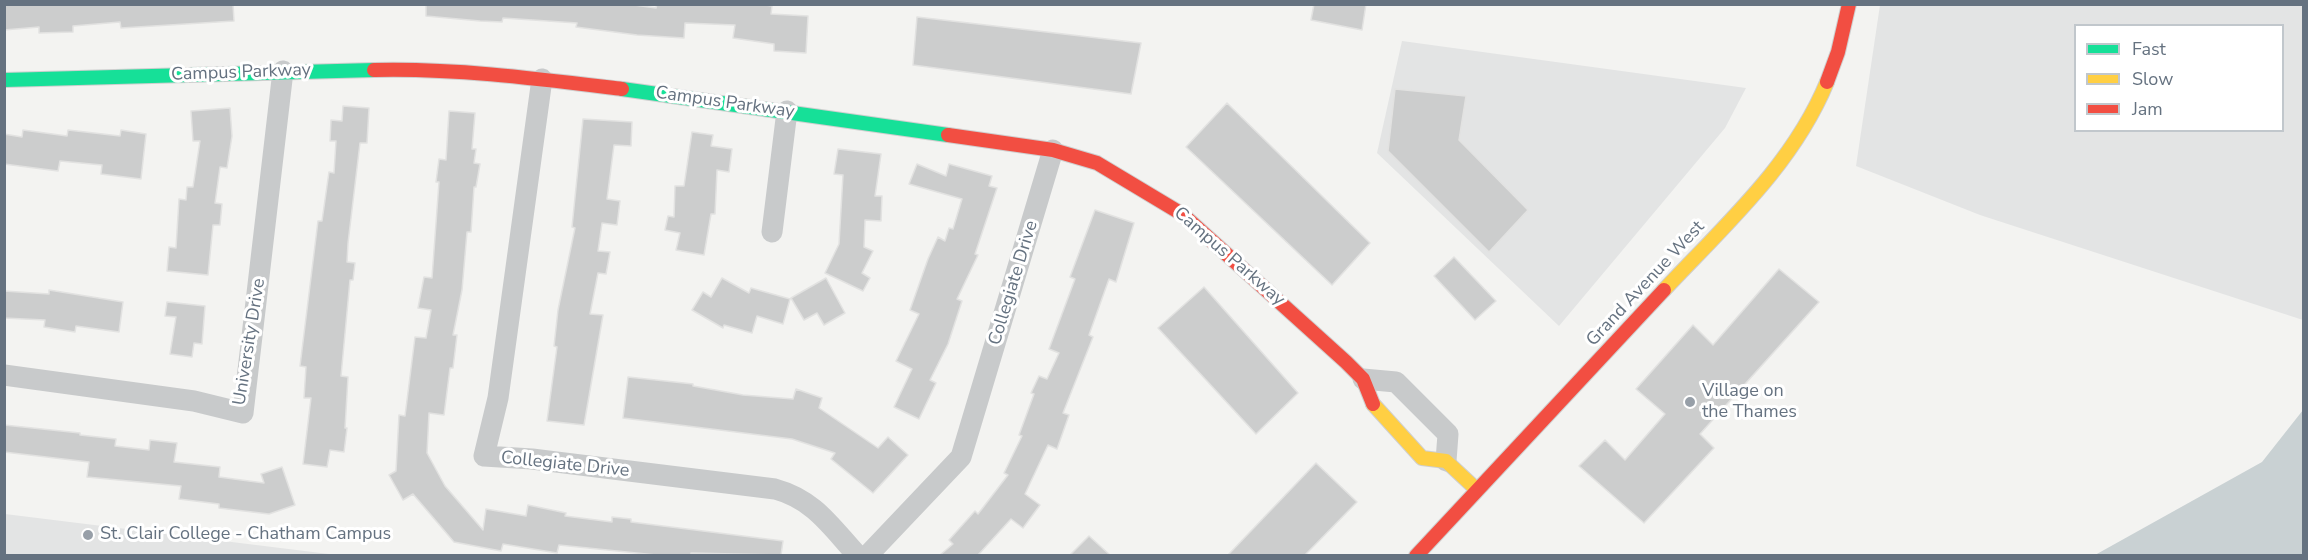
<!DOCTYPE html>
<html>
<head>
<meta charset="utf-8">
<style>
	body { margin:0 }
	#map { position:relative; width:2308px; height:560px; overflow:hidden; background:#f3f3f1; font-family:"Nunito Sans",sans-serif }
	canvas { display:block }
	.frame { position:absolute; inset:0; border:6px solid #657280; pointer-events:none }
	.legend { position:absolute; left:2074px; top:24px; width:210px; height:108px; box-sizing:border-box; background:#fff; border:2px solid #c1c7cc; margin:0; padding:8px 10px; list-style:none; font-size:18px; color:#657280 }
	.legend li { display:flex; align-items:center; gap:12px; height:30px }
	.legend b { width:30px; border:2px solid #c1c7cc }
</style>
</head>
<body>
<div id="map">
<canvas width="2308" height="560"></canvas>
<div class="frame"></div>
<ul class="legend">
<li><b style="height:8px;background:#16e098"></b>Fast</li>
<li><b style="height:8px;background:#ffcf43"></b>Slow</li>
<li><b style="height:8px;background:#f24e42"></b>Jam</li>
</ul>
</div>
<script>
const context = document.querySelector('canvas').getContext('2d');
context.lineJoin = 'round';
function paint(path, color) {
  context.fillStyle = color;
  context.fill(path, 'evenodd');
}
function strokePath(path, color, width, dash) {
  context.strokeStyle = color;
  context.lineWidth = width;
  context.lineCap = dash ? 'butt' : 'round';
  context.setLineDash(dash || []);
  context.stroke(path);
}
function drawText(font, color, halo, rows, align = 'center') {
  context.font = font + ' "Nunito Sans",sans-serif';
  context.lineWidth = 6;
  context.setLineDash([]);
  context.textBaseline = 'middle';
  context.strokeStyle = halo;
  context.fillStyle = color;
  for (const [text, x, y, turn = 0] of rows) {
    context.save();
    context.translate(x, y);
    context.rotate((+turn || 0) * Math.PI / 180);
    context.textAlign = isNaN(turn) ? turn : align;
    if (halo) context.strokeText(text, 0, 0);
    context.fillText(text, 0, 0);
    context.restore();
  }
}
const built = new Path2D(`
	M1880,5H2303V320L1980,215L1856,166ZM2076,26H2282V130H2076Z
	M1402,41L1746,88L1725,128L1559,326L1377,153Z
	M5,514L337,555H5Z`);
const water = new Path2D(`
	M2303,410V555H2095L2262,462Z`);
const building = new Path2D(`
	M4,4H233L234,21L121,28L120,22L73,26V32L39,33V27L4,30Z
	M426,4H627L656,8L657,4H759L772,6L771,14L808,16L806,53L774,51V44L733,38L735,25L685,23L684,38L637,35L576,27L577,23L503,18L502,22L480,21L426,16Z
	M1314,4H1366L1362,30L1311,20Z
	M917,17L1141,43L1131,94L913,65Z
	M1395,89L1466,96L1459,140L1528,210L1489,252L1388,151Z
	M1227,103L1370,243L1332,285L1186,147Z
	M343,106L369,108L367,143H360L348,243L347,262L355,263L353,280H350L341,376L348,377L345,428H347L344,452L330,450L327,467L303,464L311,398H304L306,367L300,366L318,221H322L329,172L334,173L336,141H330L331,120L342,121Z
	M230,108L232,136L227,168L220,167L215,203L222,204L220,225H213L208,275L167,271L169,247L176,248L179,199L186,200L187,187H193L200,141H193L191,111Z
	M449,111L475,113L472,149H476L474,163L480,164L476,187H474L471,232H467L462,290L453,335H457L453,368H450L444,415L429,413L427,453L445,486L483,530L486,509L526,516L528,505L566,513L565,516L612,522V517L631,519V522L783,541L781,555L691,553V555H656L559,545L557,553L503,544L501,551L454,542L413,494L403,500L389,475L396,471L399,415L405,416L415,337L426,338L431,310L418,308L424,277L432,278L439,182H436L439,159L446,160Z
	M583,119L632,122L631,146L614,145L607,199L620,201L617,225L602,223L598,251L610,252L606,274L598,273L590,314L603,315L584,425L547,421L557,347L554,346L558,310L575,228L572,227Z
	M23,130L67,136L68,130L120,136L121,130L146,134L141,179L101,174L102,165L60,161L58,171L4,164V134L22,137Z
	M692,132L713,135L711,146L732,149L729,172L717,170L715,214H711L704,255L676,250L680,233L665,230L668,216L674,217L675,186H684Z
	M838,149L881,154L875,196H882L881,221L865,220L864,247L873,251L862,273L870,278L863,291L825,273L839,244L843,175L834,174Z
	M917,164L946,176L949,164L992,176L989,186L997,188L975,254L978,255L957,299L962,301L948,344L930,380L936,383L919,419L894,407L912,369L896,361L919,314L910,310L928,259L938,237L945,241L949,228L953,229L962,199L909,184Z
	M1095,210L1134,223L1116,282L1109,279L1089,335L1093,337L1063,413L1069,415L1057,449L1048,445L1025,494L1040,505L1023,528L1011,519L978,555H940L953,544L949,540L975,511L978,514L1008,475L1004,473L1022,436L1019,435L1034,394L1031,393L1039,376L1047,379L1059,353L1049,349L1075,279L1070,277Z
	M1454,257L1496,301L1475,320L1434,276Z
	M1779,269L1819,302L1700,434L1714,448L1644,523L1579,466L1605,440L1625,460L1665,414L1636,389L1693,325L1713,345Z
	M722,278L749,293L751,288L790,299L783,324L757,316L752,333L724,325L723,328L692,310L703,292L711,297Z
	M826,278L845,313L824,325L817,313L804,320L791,298Z
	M1204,287L1298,393L1256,434L1158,328Z
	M49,290L123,302L119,332L76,326L75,332L44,327L45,320L4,318V291L49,294Z
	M167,302L205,306L202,344L194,343L192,357L170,354L176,317L165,316Z
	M628,377L693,384V386L743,395L793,399L796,389L822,398L819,408L878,448L888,437L908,455L873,493L831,459L835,453L792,439L623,418Z
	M4,425L80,433V435L116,439L115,446L149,450L150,440L177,443L174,462L220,467L219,477L264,483L261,474L282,467L295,505L269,514L219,508V504L179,499L181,486L87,477L89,462L4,452Z
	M1316,463L1357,502L1305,555H1228Z
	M1089,536L1110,555H1070Z`);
const street = new Path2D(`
	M542,79L498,398L484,456L532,459L775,489C815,500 831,527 858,556
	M772,232L787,111
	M4,375L194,401L243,413L283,71
	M1363,379L1396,382L1448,434L1446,461
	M867,556L961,457L1053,150`);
const fast = new Path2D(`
	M4,80L374,70
	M622,89L948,135`);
const slow = new Path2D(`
	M1664,290C1724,226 1793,165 1827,82
	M1373,404L1422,458L1446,461L1476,489`);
const jam = new Path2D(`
	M374,70C456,68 540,79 622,89
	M1827,82L1838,52L1849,4
	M948,135L1053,150L1097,163L1182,214L1346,362L1363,379L1373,404
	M1416,556L1664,290`);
const markers = [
	[1690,402,6,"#979fa8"],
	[88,535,6,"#979fa8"]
];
const streetNames = [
	["Campus Parkway",241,73,-2],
	["Campus Parkway",725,103,8],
	["Campus Parkway",1229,257,41],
	["Collegiate Drive",1014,283,-73],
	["Grand Avenue West",1646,284,-47],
	["University Drive",250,342,-81],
	["Collegiate Drive",565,465,6]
];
const poiNames = [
	["Village on",1702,392],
	["the Thames",1702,413],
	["St. Clair College - Chatham Campus",100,535]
];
paint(built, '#e3e4e4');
paint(water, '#c9d1d3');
paint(building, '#cccdcd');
strokePath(building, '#e2e2e1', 1.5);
strokePath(fast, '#cfcfcf', 16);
strokePath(slow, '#cfcfcf', 16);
strokePath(jam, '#cfcfcf', 16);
strokePath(street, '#c8cacb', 21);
strokePath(fast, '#16e098', 14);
strokePath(slow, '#ffcf43', 14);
strokePath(jam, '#f24e42', 14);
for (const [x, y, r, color] of markers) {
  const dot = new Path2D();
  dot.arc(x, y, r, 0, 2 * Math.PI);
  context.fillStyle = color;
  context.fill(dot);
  strokePath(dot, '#fff', 2);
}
drawText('18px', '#657280', '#fff', streetNames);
drawText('18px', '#657280', '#fff', poiNames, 'left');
</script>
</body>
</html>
